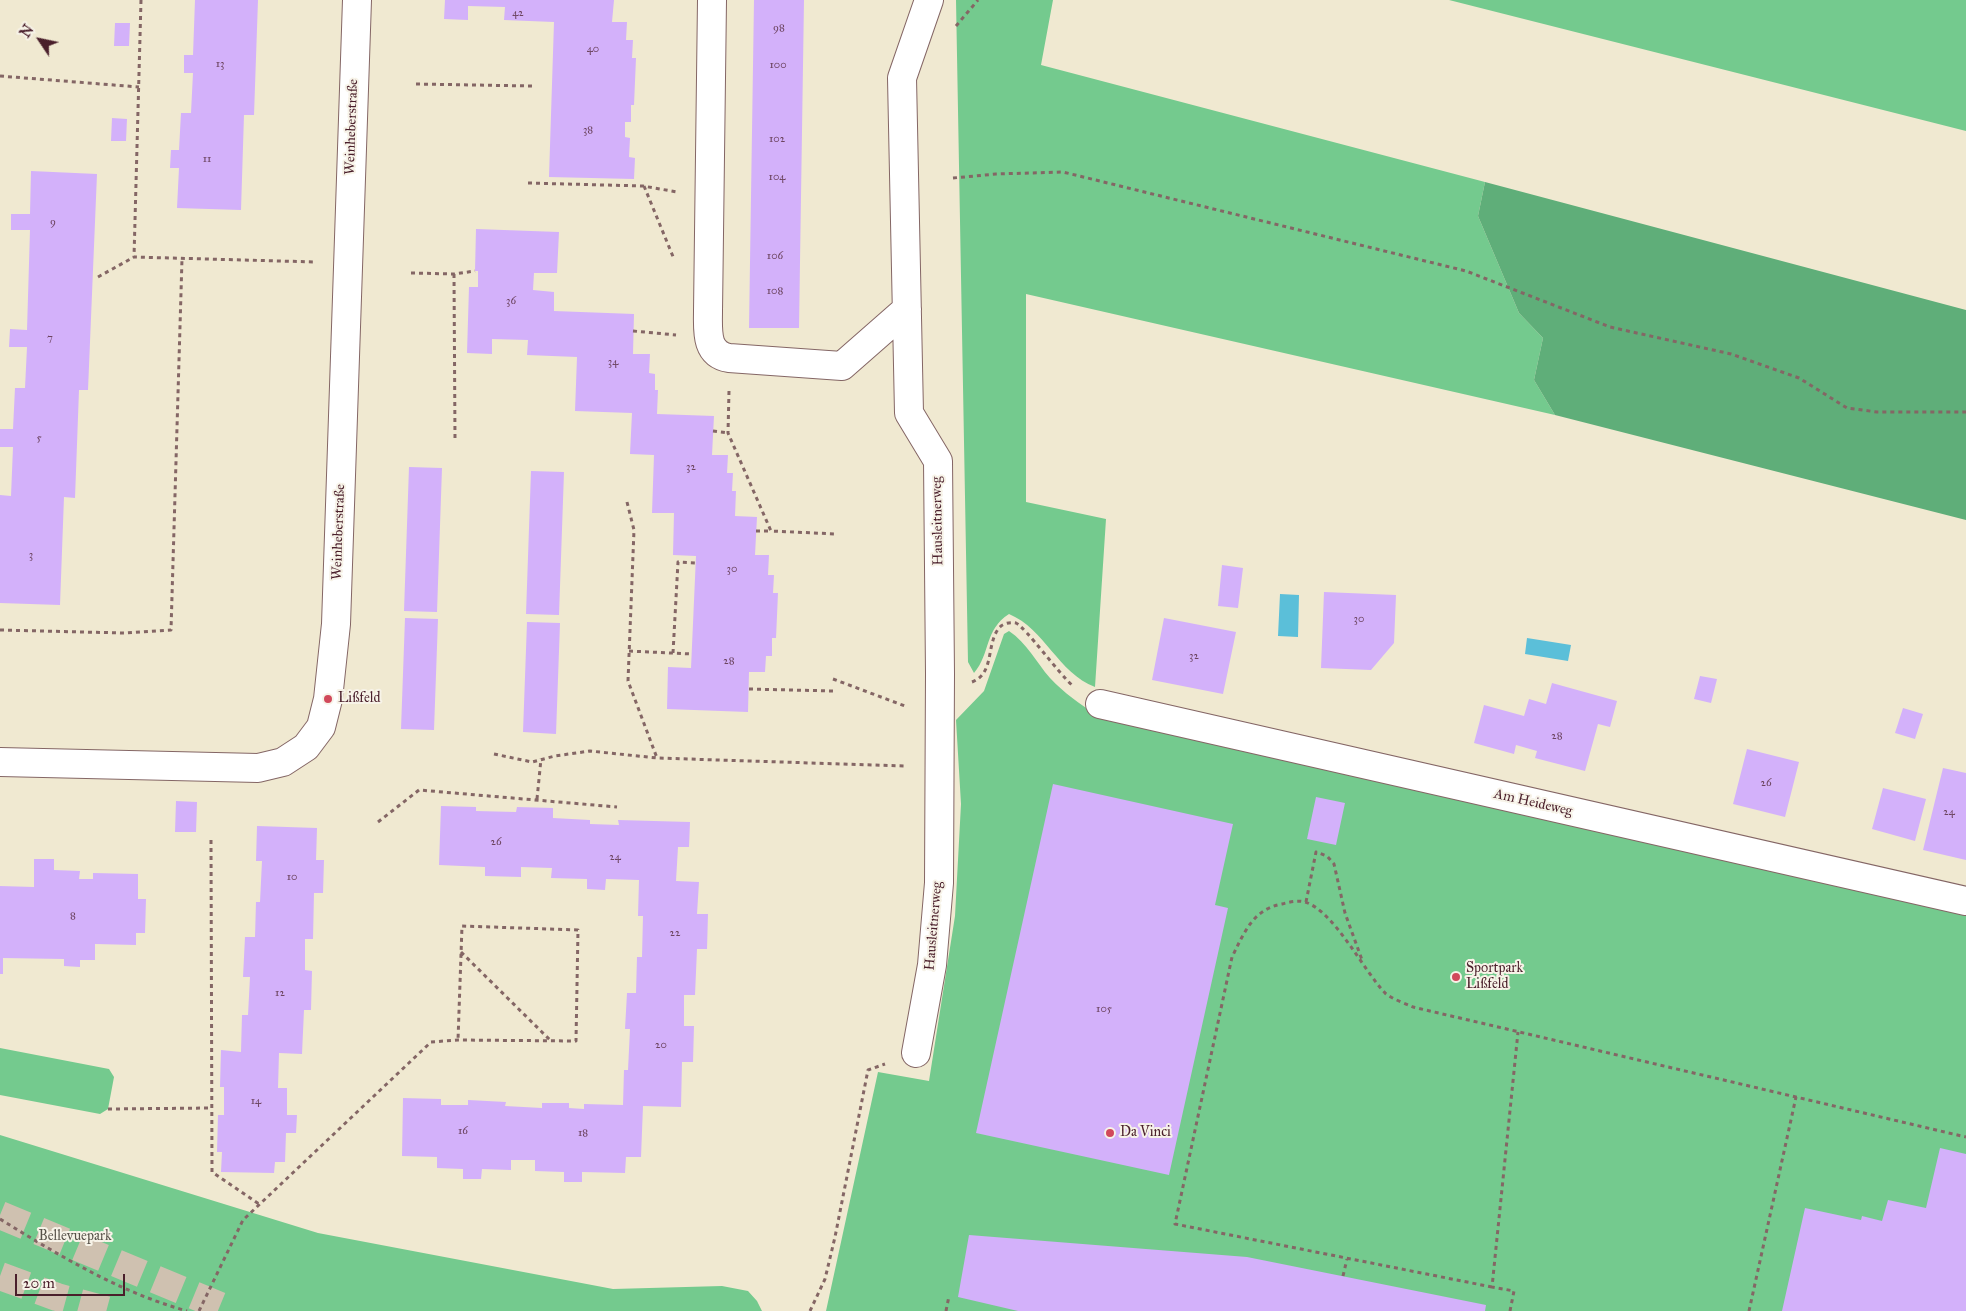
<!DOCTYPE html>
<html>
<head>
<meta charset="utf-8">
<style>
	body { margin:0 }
	#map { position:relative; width:1966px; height:1311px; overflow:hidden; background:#f0e9d1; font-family:"IM FELL Great Primer",serif }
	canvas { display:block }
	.north { position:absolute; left:15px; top:15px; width:50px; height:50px; -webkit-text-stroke:4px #f7f3e8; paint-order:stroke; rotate:304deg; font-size:14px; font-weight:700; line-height:20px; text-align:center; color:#4a1f2b }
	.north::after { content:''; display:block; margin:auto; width:18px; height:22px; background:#4a1f2b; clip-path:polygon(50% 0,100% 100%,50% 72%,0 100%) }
	.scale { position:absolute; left:15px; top:1274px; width:110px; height:22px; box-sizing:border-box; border:2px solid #4a1f2b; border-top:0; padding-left:6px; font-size:15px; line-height:18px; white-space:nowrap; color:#4a1f2b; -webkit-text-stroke:4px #f7f3e8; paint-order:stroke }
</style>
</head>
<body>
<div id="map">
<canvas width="1966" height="1311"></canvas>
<div class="north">N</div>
<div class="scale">20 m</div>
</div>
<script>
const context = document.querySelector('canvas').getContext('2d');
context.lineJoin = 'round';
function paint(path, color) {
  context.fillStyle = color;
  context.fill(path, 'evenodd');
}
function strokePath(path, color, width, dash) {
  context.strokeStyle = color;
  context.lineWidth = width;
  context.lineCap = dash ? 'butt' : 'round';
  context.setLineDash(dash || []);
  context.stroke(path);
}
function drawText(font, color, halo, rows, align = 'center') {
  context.font = font + ' "IM FELL Great Primer",serif';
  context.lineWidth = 4;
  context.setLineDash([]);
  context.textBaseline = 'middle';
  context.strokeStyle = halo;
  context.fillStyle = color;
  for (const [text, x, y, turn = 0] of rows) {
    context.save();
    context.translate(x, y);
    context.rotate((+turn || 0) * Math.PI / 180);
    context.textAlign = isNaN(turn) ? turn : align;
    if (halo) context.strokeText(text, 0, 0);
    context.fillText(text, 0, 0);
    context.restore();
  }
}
const green = new Path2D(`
	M956,0H1053L1041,65L1485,182L1478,216L1519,313L1543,338L1534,380L1555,415L1026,294V502L1106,519L1095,687C1058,673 1045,629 1009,614C984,630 991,653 974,673L968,662Z
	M1449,0H1966V131Z
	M1009,631C1027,643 1036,662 1050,678C1064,693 1080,704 1097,715L1966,913V1311H826L878,1072L929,1081L955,916L961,804L956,720L984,691L1004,634Z
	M0,1048L109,1069L114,1077L108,1109L100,1114L0,1095Z
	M0,1135L318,1233L613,1289L722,1286L748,1291L757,1301L762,1311H0Z`);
const forest = new Path2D(`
	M1485,182L1966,310V520L1555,415L1534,380L1543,338L1519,313L1478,216Z`);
const water = new Path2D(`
	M1280,594L1299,595L1298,637L1278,636Z
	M1527,638L1571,645L1568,661L1525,654Z`);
const building = new Path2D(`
	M195,0H258L254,115H244L241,210L177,208L179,168H170L171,150H179L181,113H191L193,73H184V55H193Z
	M445,0H614L612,22H627L626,40H633L632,58H636L634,105H631V122H625V137L630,138L629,157L635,158L634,179L549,177L554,22L504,20L505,7L468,6V20L444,19Z
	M754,0H804L799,328H749Z
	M115,23H130L129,46H114Z
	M112,118L127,119L126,141H111Z
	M31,171L97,174L88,390H79L75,498L64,497L60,605L0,603V495L11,496L13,447H0V429H13L15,388H25L27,347H9L10,329L27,330L30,230H11V214H30Z
	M476,229L559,232L557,273H534L533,290L554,292V311L634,314L633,354H650L649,373L655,374V390H658L657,414L714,416L712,455H728L727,473H733L732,491H736L735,516L757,517L755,555H769L768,575H774L773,593H778L776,638H772V656H766L765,672H749L748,712L667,709L668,667L691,668L696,556L673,555L674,513H652L654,455L630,454L632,413L575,411L577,357L527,355L528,340L492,339V354L467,353L469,287H478V271H475Z
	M409,467L442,468L437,612L404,611Z
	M531,471L564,472L559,615L526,614Z
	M1222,565L1243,568L1238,608L1218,606Z
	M1324,592L1396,595L1394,643L1371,670L1321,668Z
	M405,618L438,619L434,730L401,729Z
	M1164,618L1236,632L1223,694L1152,680Z
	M527,622L560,623L556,734L523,732Z
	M1700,676L1717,679L1711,703L1694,699Z
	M1552,683L1617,701L1610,727L1598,724L1585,771L1535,758L1537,751L1516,745L1514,754L1474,743L1484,705L1524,716L1529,699L1546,704Z
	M1903,708L1923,714L1915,739L1895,733Z
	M1747,749L1799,762L1785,817L1733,804Z
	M1943,768L1966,773V860L1923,850Z
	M1053,784L1233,824L1215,905L1228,908L1169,1175L976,1133Z
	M1883,788L1926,799L1915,841L1872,829Z
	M1316,797L1345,803L1336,845L1307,839Z
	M176,801L197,802L196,832H175Z
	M441,806L476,807V811L516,812L517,807L553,808V818L590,820V824L619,825L618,820L690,822L689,847H678L676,881L699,882L697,914H708L707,949H697L695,995H684V1026H694L693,1062H682L681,1107L643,1106L641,1157H626L625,1173L582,1172V1182H564V1172L535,1171V1160H511V1170L482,1169L481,1179H463V1169L437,1168V1157L402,1156L403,1098L441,1099V1105H468V1100L506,1102L505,1106L542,1108V1103H569V1108L584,1109V1104L623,1105L624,1070H628L630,1029H625L627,993H636L637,957H642L643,916H638L639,880L606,879L605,890L587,889V879L551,878L552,868L521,867V877L485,876V867L439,865Z
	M257,826L317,828L316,860H324L323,893H314L313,939H305V970L312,971L311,1010H304L302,1054L279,1053L278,1088H287V1115H297L296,1133H286L285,1162H275L274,1173L221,1172L222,1152H217L218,1115H224V1087H220L221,1050L241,1052L242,1015H248L250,977H243L245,937H255L256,902H260L262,861H256Z
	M34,859H54V870L80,871L79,879H93V873L138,874V899H146L145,933H136V945L95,944V960H80V967L64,966V959L3,958V974H0V886L34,887Z
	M1940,1148L1966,1154V1311H1782L1805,1208L1861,1220L1862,1216L1882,1221L1888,1200L1926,1208Z
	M969,1235L1247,1257L1486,1305L1485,1311H1018L958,1297Z`);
const highwayTunnel = new Path2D(`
	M0,1215L232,1311
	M0,1276L57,1297L109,1311`);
const path = new Path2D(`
	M141,0L134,257L316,262
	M956,26L978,0
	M0,76L139,87
	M416,84L532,86
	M953,178L996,174L1063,172L1466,271L1610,327L1731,354L1799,378L1847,408L1877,412H1966
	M528,183L643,186L677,192
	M644,186L674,259
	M411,273L454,274L475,271
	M454,274L455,439
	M98,277L134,257
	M633,331L676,335
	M729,391L728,433L771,531L836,534
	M713,431L728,433
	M627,502L634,530L628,681L657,758
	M756,531H771
	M0,630L124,633L171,630L182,259
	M629,651L692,654
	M673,653L678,562L696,563
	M833,679L905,706
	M972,682C996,673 985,641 1001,626C1005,623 1011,622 1016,623C1025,627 1060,675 1073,686
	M749,689L833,691
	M494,754L532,762L555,756L590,751L657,758L904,766
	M537,799L541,759
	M378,822L419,790L617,807
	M211,840L212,1172L259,1204
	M1306,902L1316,852L1327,856L1334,864L1345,913L1362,960
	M461,952L550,1040
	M108,1109L211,1108
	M0,1219C60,1256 119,1292 187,1311
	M1343,1276L1347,1259
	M1492,1287L1175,1224L1232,957C1244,933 1253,909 1282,904C1289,902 1297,900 1305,902C1334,911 1364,971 1385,993C1392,999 1404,1003 1413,1007L1966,1137
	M199,1311L243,1220L431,1042L458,1040L576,1041L578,930L462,926L458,1040
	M810,1311L825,1279L835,1237L868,1070L885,1064
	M946,1311L949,1296
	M1510,1311L1514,1291L1492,1287L1518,1032
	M1749,1311L1796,1097`);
const minor = new Path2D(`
	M712,0L708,311C708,330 705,354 729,358L842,366L907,309
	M1100,704L1966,901
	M0,762L258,768L283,762L306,747L321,727L328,699L336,624L357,0
	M916,1053L932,965L939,883L940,674L938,461L909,413L902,78L929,0`);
const markers = [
	[328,699,5,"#d1495b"],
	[1456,977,5,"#d1495b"],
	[1110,1133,5,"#d1495b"]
];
const numberNames = [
	["42",518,13],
	["98",779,28],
	["40",593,49],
	["13",220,64],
	["100",778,65],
	["38",588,130],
	["102",777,139],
	["11",207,159],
	["104",777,177],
	["9",53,222],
	["106",775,256],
	["108",775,291],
	["36",511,301],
	["7",50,338],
	["34",613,362],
	["5",39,438],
	["32",691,467],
	["3",31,555],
	["30",732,569],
	["30",1359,619],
	["32",1194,656],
	["28",729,661],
	["28",1557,736],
	["26",1766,783],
	["24",1949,812],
	["26",496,842],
	["24",615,857],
	["10",292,877],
	["8",73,916],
	["22",675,933],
	["12",280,993],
	["105",1104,1009],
	["20",661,1045],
	["14",256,1101],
	["16",463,1131],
	["18",583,1133]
];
const streetNames = [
	["Weinheberstraße",352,127,-88],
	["Hausleitnerweg",938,521,-91],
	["Weinheberstraße",339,532,-88],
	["Am Heideweg",1533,803,13],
	["Hausleitnerweg",934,926,-85]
];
const poiNames = [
	["Lißfeld",338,699],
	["Sportpark",1466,969],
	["Lißfeld",1466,985],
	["Da Vinci",1120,1133]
];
const parkNames = [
	["Bellevuepark",75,1237]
];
paint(green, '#74ca8e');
paint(forest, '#5fae79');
paint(water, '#5bbfd9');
paint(building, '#d3b1fa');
strokePath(highwayTunnel, '#cfc1b0', 28, [28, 14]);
strokePath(minor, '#846665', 30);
strokePath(path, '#846665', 3, [4, 4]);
strokePath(minor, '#fff', 28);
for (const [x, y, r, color] of markers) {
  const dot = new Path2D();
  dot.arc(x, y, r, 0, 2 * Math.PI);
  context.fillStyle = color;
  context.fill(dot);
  strokePath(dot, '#f7f3e8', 2);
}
drawText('11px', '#6c445f', null, numberNames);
drawText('14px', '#4a1f2b', '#f7f3e8', streetNames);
drawText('14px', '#4a1f2b', '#f7f3e8', poiNames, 'left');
drawText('14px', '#575249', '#f7f3e8', parkNames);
</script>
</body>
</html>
